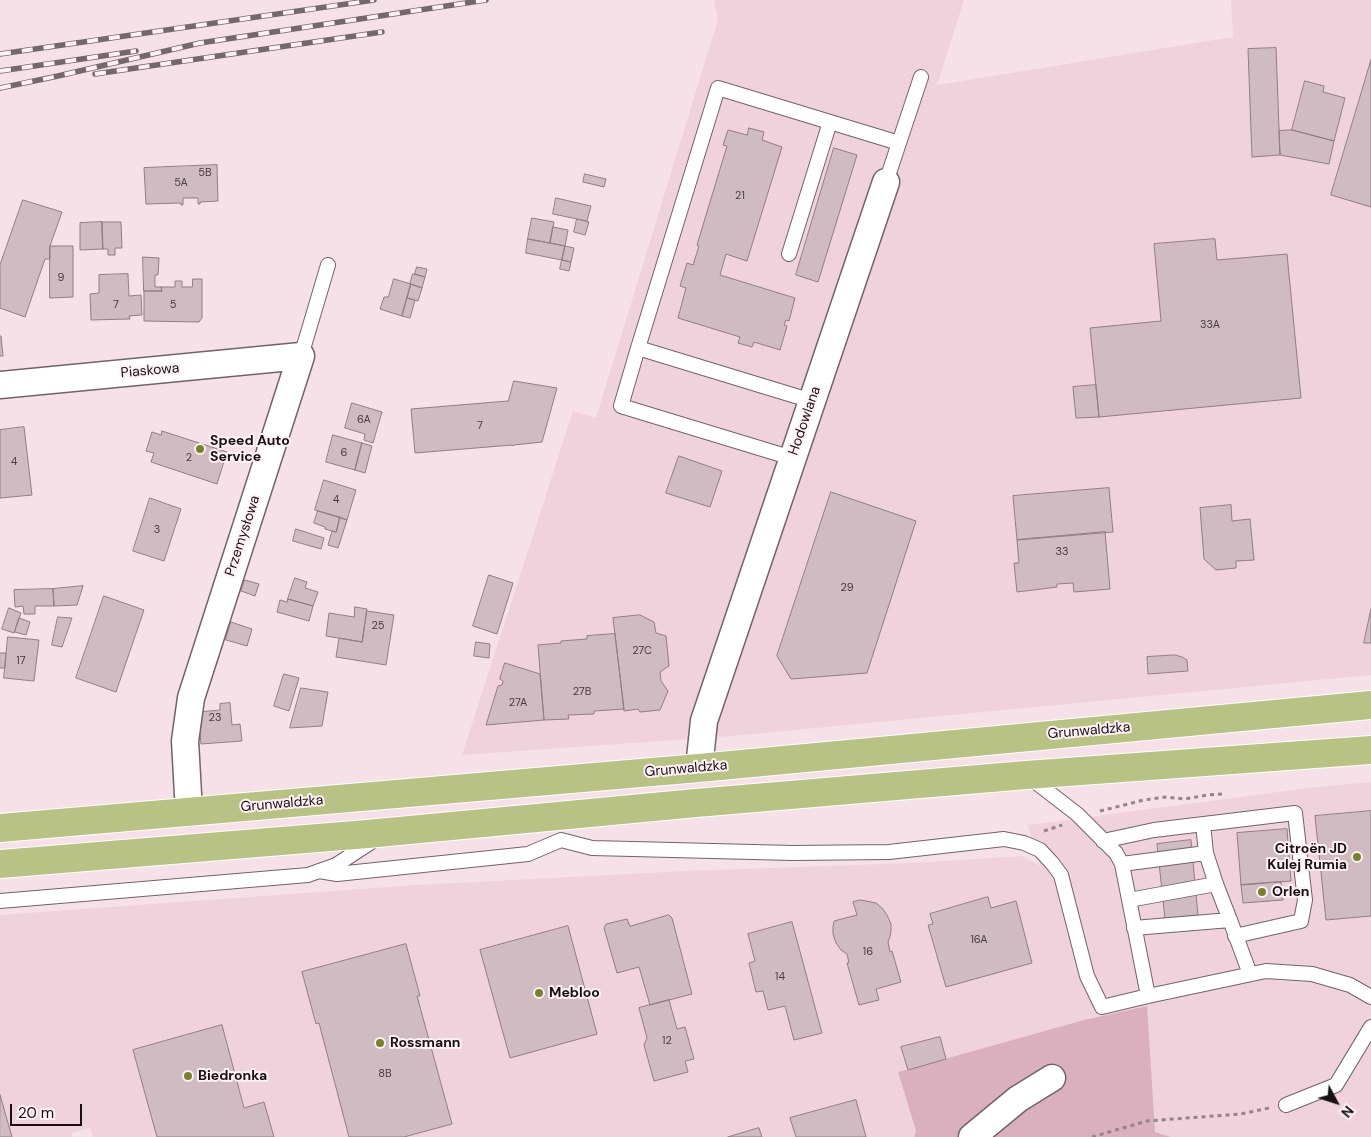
<!DOCTYPE html>
<html>
<head>
<meta charset="utf-8">
<style>
	body { margin:0 }
	#map { position:relative; width:1371px; height:1137px; overflow:hidden; background:#f6e1e8; font-family:"DM Sans",sans-serif }
	canvas { display:block }
	.north { position:absolute; left:1311px; top:1077px; width:50px; height:50px; -webkit-text-stroke:4px #fef0f5; paint-order:stroke; rotate:130deg; font-size:14px; font-weight:700; line-height:20px; text-align:center; color:#181114 }
	.north::after { content:''; display:block; margin:auto; width:18px; height:22px; background:#181114; clip-path:polygon(50% 0,100% 100%,50% 72%,0 100%) }
	.scale { position:absolute; left:10px; top:1104px; width:72px; height:22px; box-sizing:border-box; border:2px solid #181114; border-top:0; padding-left:6px; font-size:15px; line-height:18px; white-space:nowrap; color:#181114; -webkit-text-stroke:4px #fef0f5; paint-order:stroke }
</style>
</head>
<body>
<div id="map">
<canvas width="1371" height="1137"></canvas>
<div class="north">N</div>
<div class="scale">20 m</div>
</div>
<script>
const context = document.querySelector('canvas').getContext('2d');
context.lineJoin = 'round';
function paint(path, color) {
  context.fillStyle = color;
  context.fill(path, 'evenodd');
}
function strokePath(path, color, width, dash) {
  context.strokeStyle = color;
  context.lineWidth = width;
  context.lineCap = dash ? 'butt' : 'round';
  context.setLineDash(dash || []);
  context.stroke(path);
}
function drawText(font, color, halo, rows, align = 'center') {
  context.font = font + ' "DM Sans",sans-serif';
  context.lineWidth = 4;
  context.setLineDash([]);
  context.textBaseline = 'middle';
  context.strokeStyle = halo;
  context.fillStyle = color;
  for (const [text, x, y, turn = 0] of rows) {
    context.save();
    context.translate(x, y);
    context.rotate((+turn || 0) * Math.PI / 180);
    context.textAlign = isNaN(turn) ? turn : align;
    if (halo) context.strokeText(text, 0, 0);
    context.fillText(text, 0, 0);
    context.restore();
  }
}
const built = new Path2D(`
	M714,0H964L937,85L1233,37L1231,0H1371V675L732,736L462,755L573,411L596,418L718,19Z
	M1371,782V1137H1171L1155,1132L1146,1006L1084,1020L898,1072L916,1131L914,1137H93L90,1128L71,1133L72,1137H0V915L416,885L687,871L912,863L1022,856L1040,866L1028,825L1309,788Z`);
const green = new Path2D(`
	M1147,1006L1155,1132L1171,1137H914L916,1131L898,1072L1084,1020Z`);
const building = new Path2D(`
	M1276,48L1280,155L1252,157L1248,49Z
	M1371,60V207L1331,195Z
	M1305,81L1324,86L1323,92L1345,98L1334,141L1292,130Z
	M749,128L764,132L762,140L782,147L747,261L726,254L720,275L795,298L789,321L786,320L784,325L787,326L780,350L754,342L752,347L738,343L740,337L678,318L686,288L680,286L687,263L693,265L699,246L697,245L727,146L723,145L728,130L747,135Z
	M1292,130L1334,141L1329,164L1280,155L1279,131Z
	M834,148L857,155L818,282L796,275Z
	M217,165L218,201L200,202V204H198V198H183V205H181V203L146,204L144,168Z
	M585,174L606,179L604,187L583,182Z
	M556,198L591,206L587,221L553,214Z
	M23,200L62,212L50,246V259H45L25,317L0,308V265Z
	M532,218L554,222L550,243L528,239Z
	M577,219L589,222L585,235L574,232Z
	M102,222L103,249L80,250V223Z
	M102,222H121L122,248H115V255H108V249H103Z
	M553,227L568,230L565,246L550,243Z
	M528,239L565,246L562,260L526,253Z
	M1215,239L1217,260L1287,254L1301,398L1099,417L1090,328L1161,321L1154,244Z
	M50,246H73V297L50,298Z
	M565,246L574,248L571,262L562,260Z
	M143,257L159,258L158,275H155V287H161L162,291H144Z
	M562,260L571,262L569,271L560,269Z
	M417,267L427,269L425,277L415,274Z
	M128,274L129,296L141,295L142,315L129,316L130,319L91,320L90,294L99,293V275Z
	M413,274L425,277L422,288L410,284Z
	M193,279H202V318L199,322L144,321V291H162L161,287H175V281H182V287H192Z
	M394,279L411,284L402,316L380,309L384,297H388Z
	M411,284L422,288L418,301L407,298Z
	M407,298L415,300L410,318L402,316Z
	M0,336H1L3,356H0Z
	M514,381L557,388L542,442L514,445L512,446V445L415,453L411,409L508,401Z
	M1096,385L1099,417L1076,418L1073,387Z
	M352,403L382,412L373,443L364,440L365,434L345,428Z
	M24,427L32,495L0,498V430Z
	M162,431L227,452L217,484L151,462L154,453L146,451L152,432L161,435Z
	M333,435L362,443L355,470L326,462Z
	M362,443L372,446L365,473L355,470Z
	M679,456L722,471L710,507L666,493Z
	M324,480L356,490L347,520L315,510Z
	M1109,488L1113,532L1017,540L1013,496Z
	M831,492L916,521L867,673L791,679L777,656Z
	M150,498L181,509L164,561L133,551Z
	M1231,505L1232,521L1250,519L1254,560L1236,561V568L1216,570L1204,559L1200,508Z
	M318,511L340,517L336,532L325,529V527L314,523Z
	M340,517L347,520L338,548L328,545L332,531L336,532Z
	M296,529L324,538L321,549L293,541Z
	M1105,532L1110,589L1074,592L1073,583L1057,584V587L1017,592L1014,563H1019L1017,540Z
	M489,575L513,583L497,634L473,626Z
	M295,578L307,582L305,588L318,592L313,606L288,599Z
	M245,580L259,584L255,596L241,591Z
	M83,586L77,605L54,606L53,589Z
	M53,589L54,606H35V614H24L23,606L15,607L14,590Z
	M104,596L144,610L116,692L76,678Z
	M288,599L313,606L309,621L277,612L280,600L287,602Z
	M355,607L367,609L362,642L326,636L329,613L354,617Z
	M9,608L21,613L14,633L2,629Z
	M1371,609V643H1364Z
	M367,611L394,615L386,665L336,657L339,638L362,642Z
	M640,615L654,622L656,633L666,636L669,666L660,672L661,681L668,691L660,710L640,712L638,709L624,711L613,618Z
	M58,617L72,618L62,647L52,645Z
	M19,618L30,622L26,635L15,632Z
	M231,622L252,629L247,646L226,640Z
	M615,634L624,709L594,711V714L568,715L569,719L544,720L538,645L561,643V641L587,639V636Z
	M8,637L39,640L34,681L4,678Z
	M476,642L490,644L489,658L474,656Z
	M0,653H6L5,668H0Z
	M1175,655L1182,657L1187,660L1188,671L1148,674L1147,657Z
	M505,663L540,674L544,720L486,725L498,686L502,685L503,681L500,679Z
	M284,674L299,678L289,711L274,706Z
	M301,688L328,692L322,726L290,728Z
	M230,703L232,725L240,724L242,741L201,744L198,712L220,710V704Z
	M1371,811V916L1326,920L1315,816Z
	M1287,829L1291,881L1241,885L1237,833Z
	M1191,840L1198,915L1165,919L1157,844Z
	M1281,882L1283,900L1243,903L1241,885Z
	M988,897L991,908L1016,901L1032,963L946,987L928,925L933,924L930,914Z
	M861,900L876,903L882,908L887,915L891,924V930L890,937L888,942L890,952L892,951L901,982L876,989L879,1000L859,1005L847,963H849L847,954L841,950L836,943L833,934V927L834,921L857,915L853,902Z
	M669,915L672,918L692,994L650,1005L639,967L617,973L604,928L606,924L627,919L630,926Z
	M792,922L822,1033L794,1040L785,1006L768,1010L763,991L756,992L749,963L755,961L748,934Z
	M568,926L597,1034L510,1058L480,950Z
	M406,944L420,996H417L452,1124L404,1137H349L319,1023L316,1024L302,972Z
	M669,1000L677,1029L685,1027L694,1059L685,1061L688,1072L654,1081L644,1045L647,1038L639,1008Z
	M222,1025L244,1108L264,1102L274,1137H157L133,1050Z
	M940,1037L946,1059L908,1070L901,1047Z
	M0,1095L12,1137H0Z
	M856,1100L866,1137H796L790,1118Z
	M759,1128L762,1137H728Z`);
const path = new Path2D(`
	M1100,811L1144,800L1165,797L1185,799L1207,795L1223,794
	M1044,831L1062,825
	M1092,1137L1147,1121L1241,1114L1269,1108`);
const service = new Path2D(`
	M886,182L921,77
	M789,254L830,122
	M638,348L718,88L899,143
	M301,356L328,265
	M792,458L621,406L638,348L812,401
	M1029,777L1077,814L1116,853L1122,864L1148,996L1266,971L1312,974L1350,985L1371,997
	M1203,824L1206,853
	M1103,841L1154,830L1295,813L1305,900L1301,921L1235,936
	M1122,864L1206,853L1216,884
	M319,871L337,874L528,854L561,840L592,848L793,853L889,852L1004,839L1024,843L1040,850L1052,863L1061,875L1087,976L1102,1007L1148,996
	M1129,900L1216,884L1230,920
	M0,901L308,875L336,865L376,839
	M1134,928L1230,920L1250,974
	M1286,1105L1336,1085L1371,1027`);
const minor = new Path2D(`
	M0,385L301,356L191,698L185,741L189,812
	M699,768L704,721L886,182
	M972,1137L1018,1099L1052,1078`);
const primary = new Path2D(`
	M0,828L699,768L1371,705
	M0,864L367,834L696,803L1026,775L1371,750`);
const rail = new Path2D(`
	M0,54L374,0
	M0,71L136,51
	M95,74L382,32
	M0,88L58,76L200,43L486,0`);
const markers = [
	[200,449,5,"#76822f"],
	[1357,857,5,"#76822f"],
	[1262,892,5,"#76822f"],
	[539,993,5,"#76822f"],
	[380,1043,5,"#76822f"],
	[188,1076,5,"#76822f"]
];
const numberNames = [
	["5B",205,173],
	["5A",181,183],
	["21",740,196],
	["9",61,278],
	["7",116,305],
	["5",173,305],
	["33A",1210,325],
	["6A",364,420],
	["7",480,426],
	["6",344,453],
	["2",189,458],
	["4",14,462],
	["4",336,500],
	["3",157,530],
	["33",1062,552],
	["29",847,588],
	["25",378,626],
	["27C",642,651],
	["17",21,661],
	["27B",582,692],
	["27A",518,703],
	["23",215,718],
	["16A",979,940],
	["16",868,952],
	["14",780,977],
	["12",667,1041],
	["8B",385,1074]
];
const streetNames = [
	["Piaskowa",150,371,-5],
	["Hodowlana",805,421,-71],
	["Przemysłowa",243,536,-72],
	["Grunwaldzka",1089,731,-5],
	["Grunwaldzka",686,769,-5],
	["Grunwaldzka",282,804,-5]
];
const poiNames = [
	["Speed Auto",210,441],
	["Service",210,457],
	["Citroën JD",1347,849,"right"],
	["Kulej Rumia",1347,865,"right"],
	["Orlen",1272,892],
	["Mebloo",549,993],
	["Rossmann",390,1043],
	["Biedronka",198,1076]
];
paint(built, '#f0d2dc');
paint(green, '#daafbe');
paint(building, '#cfbbc1');
strokePath(building, '#917e84', 1);
strokePath(service, '#746268', 16);
strokePath(minor, '#746268', 29);
strokePath(primary, '#fff', 30);
strokePath(path, '#938489', 3, [4, 4]);
strokePath(service, '#fff', 14);
strokePath(minor, '#fff', 26);
strokePath(primary, '#b9c285', 28);
strokePath(rail, '#75686c', 5.5);
strokePath(rail, '#fef0f5', 4, [11]);
for (const [x, y, r, color] of markers) {
  const dot = new Path2D();
  dot.arc(x, y, r, 0, 2 * Math.PI);
  context.fillStyle = color;
  context.fill(dot);
  strokePath(dot, '#fef0f5', 2);
}
drawText('11px', '#463c3f', null, numberNames);
drawText('14px', '#181114', '#fef0f5', streetNames);
drawText('bold 14px', '#181114', '#fef0f5', poiNames, 'left');
</script>
</body>
</html>
